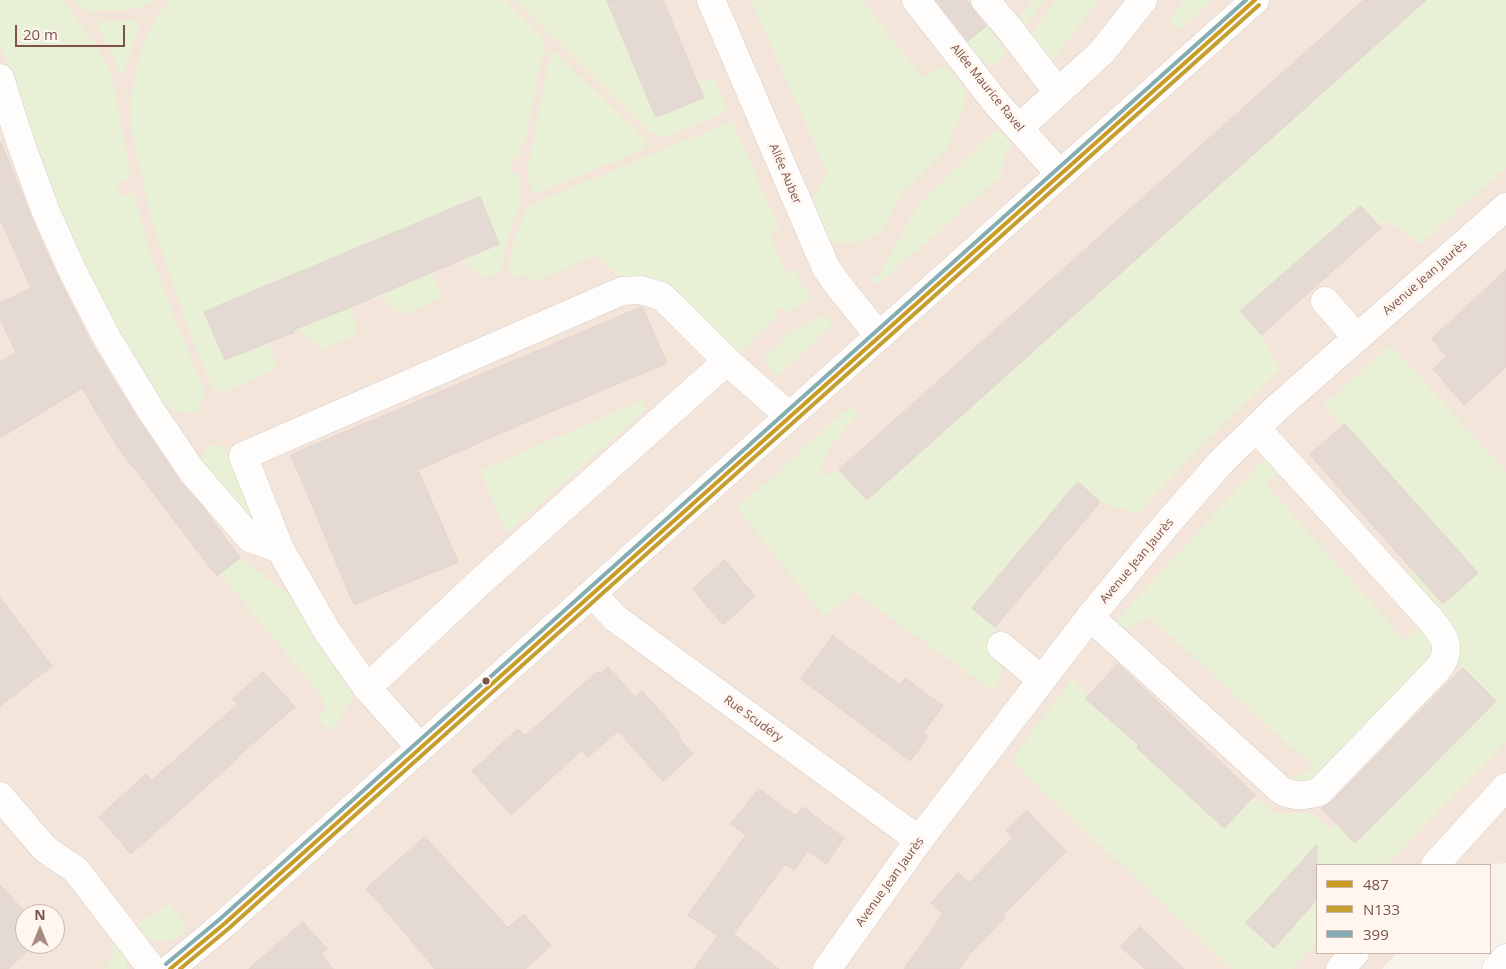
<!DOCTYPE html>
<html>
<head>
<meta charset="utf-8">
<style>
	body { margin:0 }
	#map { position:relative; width:1506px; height:969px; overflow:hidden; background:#f8f2ec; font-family:"Open Sans",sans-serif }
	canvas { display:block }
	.legend { position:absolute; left:1316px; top:864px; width:175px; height:90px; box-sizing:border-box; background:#fff6ef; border:1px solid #cab5ac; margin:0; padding:6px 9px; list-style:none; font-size:15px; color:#7b5348 }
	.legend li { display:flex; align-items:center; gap:10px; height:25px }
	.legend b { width:25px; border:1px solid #cab5ac }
	.north { position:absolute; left:15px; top:904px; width:50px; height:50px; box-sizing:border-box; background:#fff6ef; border:1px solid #cab5ac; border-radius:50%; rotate:0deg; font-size:14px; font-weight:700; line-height:20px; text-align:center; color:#7b5348 }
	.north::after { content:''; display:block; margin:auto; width:18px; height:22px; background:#a78b81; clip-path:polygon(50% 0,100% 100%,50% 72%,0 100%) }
	.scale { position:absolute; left:15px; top:25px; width:110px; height:22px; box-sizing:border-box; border:2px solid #7b5348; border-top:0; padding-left:6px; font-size:15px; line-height:18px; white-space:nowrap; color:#7b5348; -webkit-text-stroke:4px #fff6ef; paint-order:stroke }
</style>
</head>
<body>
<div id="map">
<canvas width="1506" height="969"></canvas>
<ul class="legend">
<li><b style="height:6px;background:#ca9c22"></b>487</li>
<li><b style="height:6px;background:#c49e30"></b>N133</li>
<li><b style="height:6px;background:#83adb2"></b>399</li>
</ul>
<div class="north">N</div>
<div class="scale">20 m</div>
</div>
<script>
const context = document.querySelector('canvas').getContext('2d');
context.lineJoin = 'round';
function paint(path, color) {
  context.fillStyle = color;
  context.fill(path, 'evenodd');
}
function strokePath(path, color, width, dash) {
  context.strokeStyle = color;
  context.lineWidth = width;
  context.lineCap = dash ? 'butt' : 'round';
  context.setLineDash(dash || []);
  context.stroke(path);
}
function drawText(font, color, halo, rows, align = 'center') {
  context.font = font + ' "Open Sans",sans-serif';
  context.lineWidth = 5;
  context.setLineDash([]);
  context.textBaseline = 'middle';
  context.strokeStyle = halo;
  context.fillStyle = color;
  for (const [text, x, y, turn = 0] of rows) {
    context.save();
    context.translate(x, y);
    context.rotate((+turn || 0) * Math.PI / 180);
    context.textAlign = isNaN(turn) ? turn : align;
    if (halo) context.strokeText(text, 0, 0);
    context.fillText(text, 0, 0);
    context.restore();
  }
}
const residential = new Path2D(`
	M0,0H1506V863L1483,865H1317V953H1397L1382,969H0ZM25,914H55V944H25Z`);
const green = new Path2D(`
	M0,0H62L92,39L107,64L113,81L131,179L117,182L120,197L134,193L147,244L166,297L203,388L205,397L200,402L196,412C183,414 170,410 161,401L110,318L64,220L33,147L0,42Z
	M75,0H152L146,5L130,10L89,11L82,8Z
	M169,0H505L545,40L525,141L517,158L511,159L510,170L512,172H515C529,193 513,218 507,240C505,250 503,260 502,271L486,279L461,260L432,273L440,292L437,300L401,315L380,296L352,309L357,329L354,336L321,350L298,329L268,342L277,364L274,370L225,392L213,389L189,331L152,222L131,126L130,102L142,47L152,25Z
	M516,0H663L698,83L712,78L714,79L727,107L724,113L666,137L656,135L648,130Z
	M751,0H863L922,78L946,65L967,92L964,108L946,150L903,192L879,234C864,240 845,249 830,240L826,241L810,204L827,172Z
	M1032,0H1045L1022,29L1015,21Z
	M1056,0H1098L1053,60L1044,55L1029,37Z
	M1184,0H1212L1179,30L1170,20Z
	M1420,0H1506V168L1420,244L1388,221L1248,311L1280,369L1195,452L1137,514L1100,502L1077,482L972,608L995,627L1001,666V676L993,691L854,592L824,617L737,508L850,407L858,415C845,429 818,455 821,477L844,468Z
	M131,20L138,22L139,25L125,71L122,73L120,71L114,57L97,26L99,22Z
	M987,26L1006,51C1000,60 995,67 984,65L987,60L984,58L981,60L966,42Z
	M554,51L647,141L648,143L644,149L538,193C528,189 528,177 528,167L550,54L551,52Z
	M732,121L780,229L770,233L786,274L797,269L798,280L813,299L785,313L783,307L773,313L776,318L740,354L614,272L596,255L532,283L528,274L515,279L513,274L510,275C506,256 520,224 528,206Z
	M998,128L1013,145L1005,153L1001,176L879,284L871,280L880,274L918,205Z
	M829,313L831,327L777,376L763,359L788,334Z
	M1391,345L1506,472V742L1386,865H1317V942L1293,969H1232L1011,761L1072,679L1088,696L1086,700L1108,719L1111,717L1204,806L1223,828L1254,797L1273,813H1313L1330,830L1475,684L1453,661L1405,579L1418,566L1345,429L1323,405Z
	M642,400L646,410L507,533L480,471Z
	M215,445L223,447L227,453L257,519L254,521L208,470L202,461C202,452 206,446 215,445Z
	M1269,454L1283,469L1265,484L1405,640L1423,624L1435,639L1436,659L1310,788L1284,782L1314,768L1150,617L1121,630L1115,622Z
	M240,558L291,596L313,635L353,695L337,726L332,732L317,718L326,709L319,693L220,574Z
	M171,903L187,931C178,938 162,944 151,939C145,935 141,929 137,924Z
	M114,943L124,956L128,969H104L110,963Z`);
const building = new Path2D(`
	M607,0H663L704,98L656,117Z
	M936,0H967L973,10L986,26L968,41Z
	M1364,0H1426L867,500L839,470Z
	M1,143L44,248L89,340L139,421L179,480L202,506L240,558L217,576L117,446L82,388L0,438V362L16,352L0,319V303L31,288L0,219Z
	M480,197L499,244L371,298V299L293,330L294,332L225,360L204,312Z
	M1361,206L1381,228L1261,335L1241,311Z
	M1506,270V367L1464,405L1433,369L1447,357L1432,339Z
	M642,307L667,363L496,435L418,470L458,562L354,605L291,455Z
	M1345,424L1478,573L1443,604L1310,455Z
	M1078,482L1100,502L995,627L972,608Z
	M725,560L755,596L723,625L693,589Z
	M0,598L52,666L0,706Z
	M833,636L900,685L905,678L943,706L923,733L928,737L910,761L801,679Z
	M1118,664L1255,795L1224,828L1137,748L1139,745L1086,699Z
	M608,667L635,697L642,691L680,734L678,737L693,754L663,781L618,731L588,757L582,750L511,815L472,771L518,729L525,736L598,671L600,674Z
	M1463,668L1496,701L1355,843L1321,808L1330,803Z
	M263,672L295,707L237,757L238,758L131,854L99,817L146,774L152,780L238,704L233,699Z
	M759,789L796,816L803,807L844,838L826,864L808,851L794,870L785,864L733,934L779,969H694L718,936L688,915L746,835L731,824Z
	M1027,811L1066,851L1003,915L1005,917L968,956L959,969H904L943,914L931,903L958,873L969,883L1013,838L1006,831Z
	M425,837L508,928L524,914L551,946L525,969H435L388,913L366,889Z
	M1317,845V899L1274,948L1246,923Z
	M0,885L27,914H25V944H35L8,969H0Z
	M303,922L327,949L321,954L333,969H249Z
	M1140,927L1184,969H1145L1121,947Z`);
const minor = new Path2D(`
	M711,0L826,268L842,290L879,336
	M916,0L997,104L1060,174
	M985,0L1008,27L1058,92
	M0,78L21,144L46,212L73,272L107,338L152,412L192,471L250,538L280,549
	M1019,128L1102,52L1143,0
	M1325,301L1357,338
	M592,593L615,618L919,840
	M1090,617L1282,791C1295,797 1305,796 1319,792L1437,670C1454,649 1445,637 1430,619L1256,428
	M1001,646L1042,680
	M367,688L480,582L727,361
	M420,747L367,688L327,631L280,549L243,456L622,291L641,290L661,296L675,309L727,361L789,416
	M0,796L45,849L76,870L152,969
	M1435,865L1506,787
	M170,969L224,924L747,454L1255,0
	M827,969L919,840L1090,617L1166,525L1222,461L1278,407L1506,207
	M1340,969L1355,953
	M1496,969L1506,958`);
const bus1 = new Path2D(`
	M170,969L224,924L1255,0`);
const bus2 = new Path2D(`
	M180,969L228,929L1259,5`);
const bus3 = new Path2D(`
	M166,964L220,919L1246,0`);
const markers = [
	[486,681,4.5,"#7b5348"]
];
const streetNames = [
	["Allée Maurice Ravel",987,88,51],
	["Allée Auber",785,174,67],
	["Avenue Jean Jaurès",1425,278,-41],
	["Avenue Jean Jaurès",1137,561,-50],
	["Rue Scudéry",753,719,36],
	["Avenue Jean Jaurès",890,882,-54]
];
paint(residential, '#f4e5da');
paint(green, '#e8f0d5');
paint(building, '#e5d9d3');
strokePath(building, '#e2d4cd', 1);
strokePath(minor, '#d7cdc8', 29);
strokePath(minor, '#fefdfc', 28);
strokePath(bus1, '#ca9c22', 4);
strokePath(bus2, '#c49e30', 4);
strokePath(bus3, '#83adb2', 4);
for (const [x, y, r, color] of markers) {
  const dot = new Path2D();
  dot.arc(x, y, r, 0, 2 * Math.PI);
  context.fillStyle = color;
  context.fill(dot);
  strokePath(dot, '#fff6ef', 2);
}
drawText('12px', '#7b5348', '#fff6ef', streetNames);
</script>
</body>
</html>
